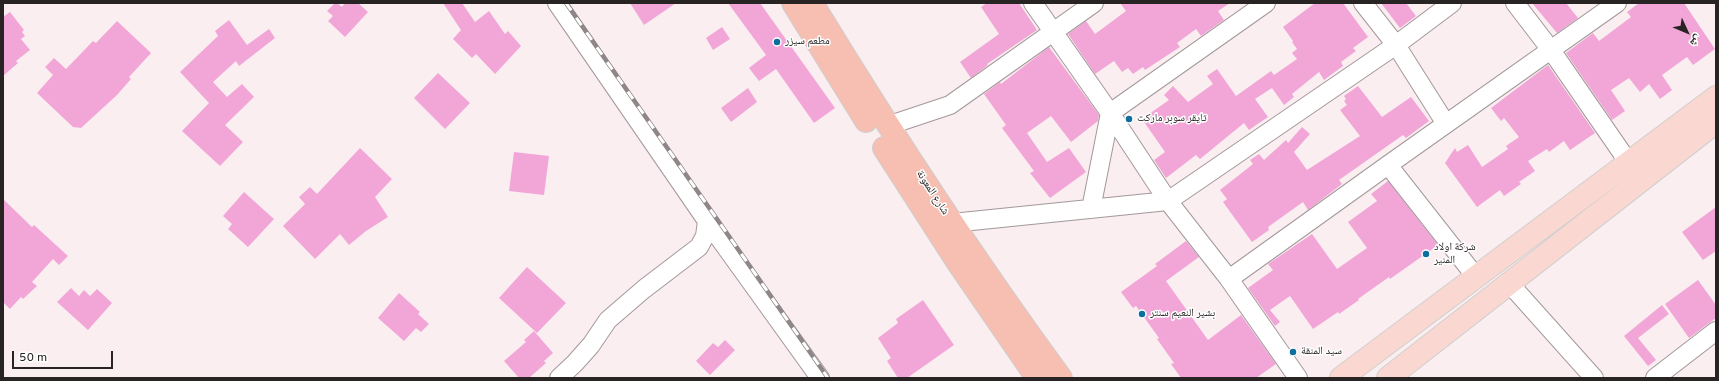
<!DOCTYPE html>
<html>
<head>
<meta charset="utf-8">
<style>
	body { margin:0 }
	#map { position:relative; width:1719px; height:381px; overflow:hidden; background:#faeef0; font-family:Overpass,"Noto Naskh Arabic",sans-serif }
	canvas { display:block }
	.frame { position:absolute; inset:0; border:4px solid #282424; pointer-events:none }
	.north { position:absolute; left:1667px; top:12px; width:40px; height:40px; -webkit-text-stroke:3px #fff; paint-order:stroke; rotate:134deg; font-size:11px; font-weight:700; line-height:16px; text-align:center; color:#282424 }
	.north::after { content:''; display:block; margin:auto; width:14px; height:18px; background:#282424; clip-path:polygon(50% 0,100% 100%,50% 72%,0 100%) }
	.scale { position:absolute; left:12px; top:351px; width:101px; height:18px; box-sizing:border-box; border:2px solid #282424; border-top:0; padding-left:5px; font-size:12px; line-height:14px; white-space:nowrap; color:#282424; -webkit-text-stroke:3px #fff; paint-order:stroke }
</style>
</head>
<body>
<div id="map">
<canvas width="1719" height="381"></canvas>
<div class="frame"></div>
<div class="north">ش</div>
<div class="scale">50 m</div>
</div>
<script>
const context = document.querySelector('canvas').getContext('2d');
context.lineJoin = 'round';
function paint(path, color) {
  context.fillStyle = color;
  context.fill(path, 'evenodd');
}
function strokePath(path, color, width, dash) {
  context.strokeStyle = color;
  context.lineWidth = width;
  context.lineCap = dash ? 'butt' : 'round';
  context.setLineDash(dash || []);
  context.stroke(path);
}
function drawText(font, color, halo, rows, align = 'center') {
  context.font = font + ' Overpass,"Noto Naskh Arabic",sans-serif';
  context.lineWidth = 3;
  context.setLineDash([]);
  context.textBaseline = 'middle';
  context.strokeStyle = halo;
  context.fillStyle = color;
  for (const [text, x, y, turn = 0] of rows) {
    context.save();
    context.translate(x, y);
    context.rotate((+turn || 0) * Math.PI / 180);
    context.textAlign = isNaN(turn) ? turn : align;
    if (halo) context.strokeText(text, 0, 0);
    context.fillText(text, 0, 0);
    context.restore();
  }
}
const building = new Path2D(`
	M335,3H337L342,7L345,3H358L368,12L345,37L328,21L333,16L327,11Z
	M443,3H462L475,22L489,11L505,34L508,31L521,46L495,74L476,54L472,58L453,39L461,30Z
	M630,3H676L644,25Z
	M728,3H760L835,108L814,123L776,69L759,81L749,68L766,55Z
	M987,3H1019L1037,30L987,64L988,65L971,78L960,62L999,34L981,7Z
	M1120,3H1230L1218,11L1224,20L1201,36L1196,29L1177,43L1180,47L1145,70L1143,67L1133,74L1128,68L1122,72L1114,61L1095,74L1068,34L1086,21L1095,34L1126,11Z
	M1315,3H1343L1368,37L1353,48L1356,51L1341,62L1343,66L1324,80L1319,72L1292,94L1294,97L1284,105L1272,88L1255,99L1268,117L1249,130L1244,123L1200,159L1196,155L1166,178L1154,160L1165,152L1142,119L1169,100L1164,95L1173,86L1188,102L1213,84L1207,76L1217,69L1236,96L1271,71L1274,75L1297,59L1292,53L1297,49L1292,42L1293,41L1283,27Z
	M1381,3H1406L1416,16L1400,28Z
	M1532,3H1566L1578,18L1557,33Z
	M1639,3H1684L1715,49L1693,65L1687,57L1662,75L1672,90L1660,99L1649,84L1640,92L1629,78L1611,90L1625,111L1612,120L1566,53L1593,33L1599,41L1631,17L1627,12Z
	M10,12L24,30L22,32L25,36L21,39L30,50L16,61L18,63L3,76V17Z
	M229,20L247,45L269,29L275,38L239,66L236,61L213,82L227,97L242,84L254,97L225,125L243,142L220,166L182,131L209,103L180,72L218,36L215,31Z
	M117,21L151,53L129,77L131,79L117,95L81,128L73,127L37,93L53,75L45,67L54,58L66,69L93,41L96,43Z
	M722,27L730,39L713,50L706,38Z
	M1049,47L1099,115L1098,121L1071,142L1051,116L1027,133L1047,162L1069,148L1086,172L1050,198L1030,173L1034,171L1002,128L1006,125L984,94L1000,82L1001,84Z
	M1548,65L1595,133L1570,150L1564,141L1549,152L1547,149L1528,161L1535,171L1519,182L1521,184L1504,196L1500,190L1477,207L1445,163L1455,148L1457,152L1468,145L1482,167L1508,149L1506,146L1519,137L1504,118L1501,121L1491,108Z
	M438,73L470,103L445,129L414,98Z
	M1358,86L1382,117L1411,97L1429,121L1406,138L1403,135L1339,180L1342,184L1308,210L1303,202L1268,227L1269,230L1252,242L1223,202L1227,199L1220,190L1253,164L1250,160L1259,154L1264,160L1286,140L1288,143L1302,127L1310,134L1294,152L1307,170L1360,136L1340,110L1347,105L1344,101L1346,99L1344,96Z
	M748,88L757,102L731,122L721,108Z
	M360,148L392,179L375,197L388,217L366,231L349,245L340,234L315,259L283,226L305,204L299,197L310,187L317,194Z
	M514,152L549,156L544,195L509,191Z
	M1388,181L1438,245L1390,279L1389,277L1358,299L1359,300L1339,314L1338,312L1313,329L1290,296L1270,310L1280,322L1275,326L1248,288L1273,270L1268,264L1312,234L1337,269L1367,248L1348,222L1377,201L1371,194Z
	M244,192L274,219L248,247L228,229L232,224L223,216Z
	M3,199L32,227L34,225L68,256L59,265L53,259L32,282L37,286L23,299L21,297L10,309L3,302Z
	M1716,207V251L1703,260L1682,232Z
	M1186,241L1199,257L1166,281L1208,340L1241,315L1276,364L1256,378H1181L1171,364L1174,363L1157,339L1159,338L1136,306L1133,308L1121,292L1157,266L1155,264Z
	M527,267L566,303L537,333L499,298Z
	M1698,280L1716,305V318L1689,338L1665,304Z
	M71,288L79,296L84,290L90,296L97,289L112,303L88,330L57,302Z
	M399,293L420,312L418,314L429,324L421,332L416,328L404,341L378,318Z
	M923,300L954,345L907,378H898L887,361L891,358L878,338L898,323L896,319Z
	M1662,305L1669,314L1638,338L1656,360L1648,366L1624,336Z
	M534,331L553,353L544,361L546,363L529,378H519L504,361L526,342L524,340Z
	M725,340L735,350L710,375L696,361L713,343L718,347Z`);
const minor = new Path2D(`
	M557,3L707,221L705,236L699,247L644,289L608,320L591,345L575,363L559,378
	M1033,3L1110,113L1168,201L1229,279L1298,378
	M1363,3L1396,45L1446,124
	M1515,3L1551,50L1629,163
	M887,126L950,105L1094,3
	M1388,165L1476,277
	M1091,209L1110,113L1266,3
	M707,221L820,378
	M952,223L1168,201L1396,45L1452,3
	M1229,279L1388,165L1617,3
	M1509,283L1594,378
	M1655,378L1716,331`);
const major = new Path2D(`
	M1341,378L1716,97
	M1388,378L1716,122`);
const highway = new Path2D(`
	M793,3L866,121
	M812,3C890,131 972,257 1061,378
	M884,148L958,263L1037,378`);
const rail = new Path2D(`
	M566,3L828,378`);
const markers = [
	[777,42,4,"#0c6f9d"],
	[1129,119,4,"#0c6f9d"],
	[1426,254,4,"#0c6f9d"],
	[1142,314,4,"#0c6f9d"],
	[1293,352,4,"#0c6f9d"]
];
const poiNames = [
	["مطعم سيزر",785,42],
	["تايقر سوبر ماركت",1137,119],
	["شركة اولاد",1434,248],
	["المنير",1434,261],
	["بشير النعيم سنتر",1150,314],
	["سيد المنقة",1301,352]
];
const streetNames = [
	["شارع المعونة",932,193,57]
];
paint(building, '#f2a6d7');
strokePath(minor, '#a3989a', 20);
strokePath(major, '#d0cfcf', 24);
strokePath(highway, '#d0cfcf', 24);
strokePath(minor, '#fff', 18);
strokePath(major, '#fad8d1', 22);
strokePath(highway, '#f7beb2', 22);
strokePath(rail, '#8e8687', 4.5);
strokePath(rail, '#fff', 3, [9]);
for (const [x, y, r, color] of markers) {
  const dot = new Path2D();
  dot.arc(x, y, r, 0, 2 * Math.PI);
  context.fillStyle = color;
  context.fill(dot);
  strokePath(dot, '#fff', 1.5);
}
drawText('11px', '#282424', '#fff', poiNames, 'left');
drawText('11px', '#282424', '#fff', streetNames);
</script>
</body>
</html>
